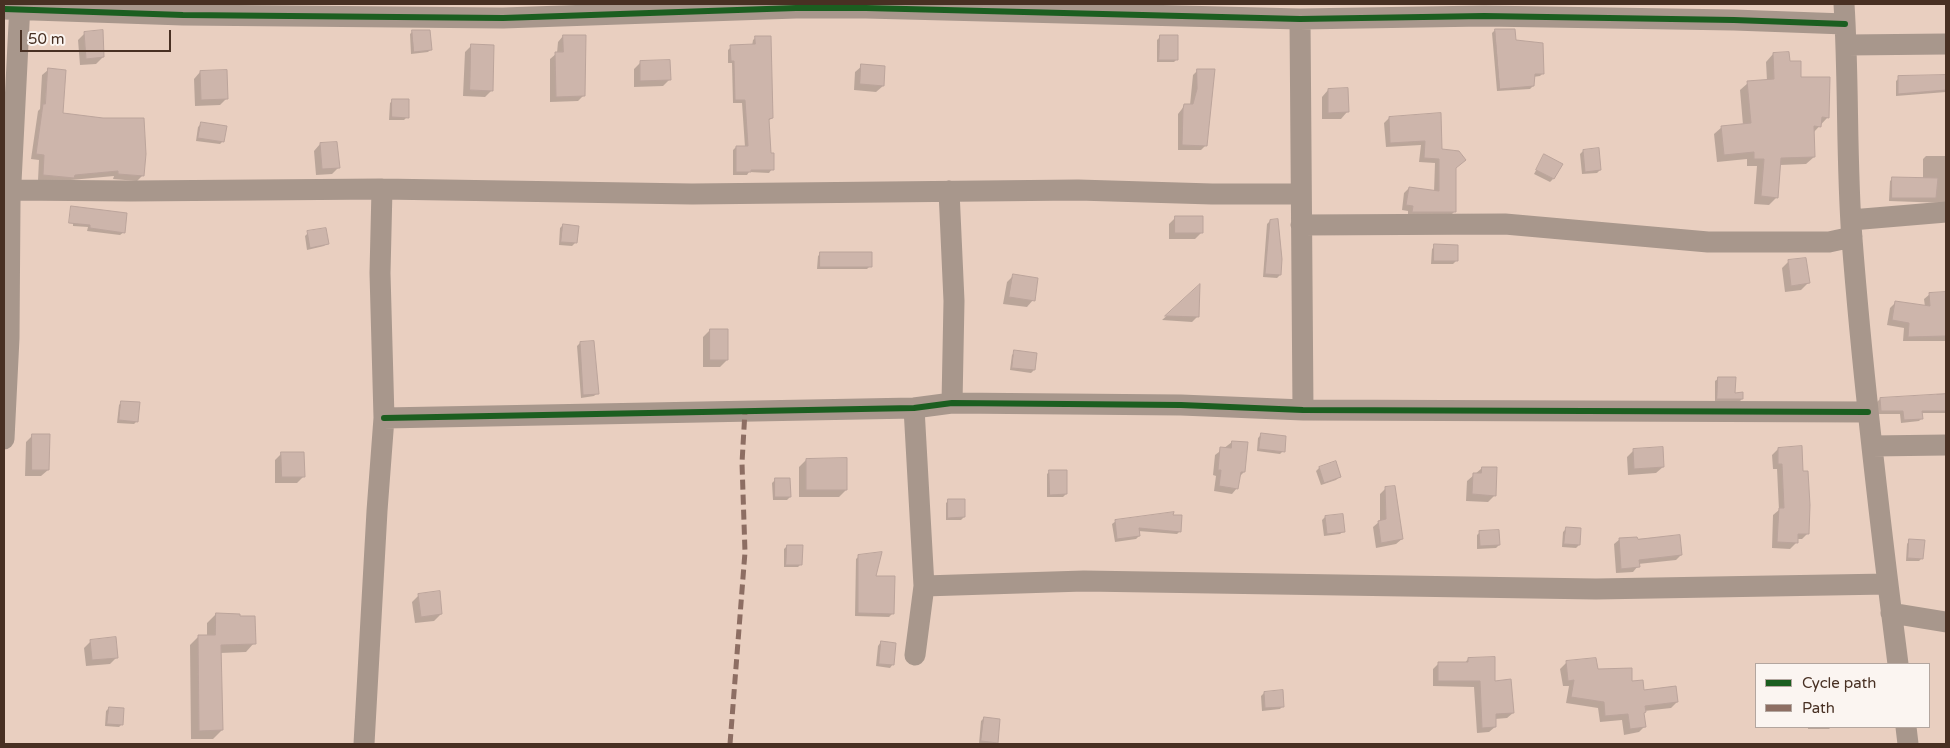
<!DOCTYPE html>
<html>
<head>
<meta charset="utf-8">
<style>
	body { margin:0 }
	#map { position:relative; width:1950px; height:748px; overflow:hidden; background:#e9cfc0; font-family:"Varela Round",sans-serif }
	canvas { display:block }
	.frame { position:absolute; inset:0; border:5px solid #483023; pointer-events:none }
	.legend { position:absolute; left:1755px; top:663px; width:175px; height:65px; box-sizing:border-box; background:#fbf5f1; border:1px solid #b3a69f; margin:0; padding:6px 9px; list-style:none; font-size:15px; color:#483023 }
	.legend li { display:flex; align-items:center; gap:10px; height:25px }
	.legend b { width:25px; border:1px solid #b3a69f }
	.scale { position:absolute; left:20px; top:30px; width:151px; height:22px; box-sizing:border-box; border:2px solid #483023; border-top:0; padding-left:6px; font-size:15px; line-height:18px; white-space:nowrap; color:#483023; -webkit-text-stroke:4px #fbf5f1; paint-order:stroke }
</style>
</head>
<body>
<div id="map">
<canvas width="1950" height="748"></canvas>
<div class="frame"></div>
<ul class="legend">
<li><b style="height:6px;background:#1b5e20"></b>Cycle path</li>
<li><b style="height:6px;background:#8d6e63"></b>Path</li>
</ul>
<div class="scale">50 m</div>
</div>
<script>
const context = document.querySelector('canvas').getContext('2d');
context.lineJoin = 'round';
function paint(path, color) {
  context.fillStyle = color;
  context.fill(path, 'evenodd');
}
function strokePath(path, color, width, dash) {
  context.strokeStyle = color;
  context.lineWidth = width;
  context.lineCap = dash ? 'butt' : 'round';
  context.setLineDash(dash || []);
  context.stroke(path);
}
const shadow = new Path2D(`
	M175,4H213L210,7L175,8Z
	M1495,30L1515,41L1543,73L1540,76L1533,77V86L1530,89L1497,91L1492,33Z
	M413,31L431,49L428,52L411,54L410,34Z
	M85,33L103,57L96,64L80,65L78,40Z
	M563,36L584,95L578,101L550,102V59L557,53L558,42Z
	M756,37L772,118L768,121L772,169L769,173L749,172L747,175H733V150L736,147H745L742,103H733L732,63H728V50L731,47L752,46L753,40Z
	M1160,37L1177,59L1174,62H1157V40Z
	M472,45L492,90L485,97L463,96L465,52Z
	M1773,54L1788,63L1828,117L1813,133L1814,157L1806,164L1780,165L1777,197L1769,205L1754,204L1757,166H1747V159L1717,162L1714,134L1722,127L1743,125L1740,90L1748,83L1767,81L1766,62Z
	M641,62L669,80L663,86L634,87V69Z
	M862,66L883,86L876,92L854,90L855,72Z
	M48,70L61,115L143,175L137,181L113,179L114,176L71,180L67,183L38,180L39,160L31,159L38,111L40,109L42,75Z
	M1198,70L1206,145L1201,150H1178V114L1185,105H1190L1193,75Z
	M200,72L227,98L220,105L195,106L194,79Z
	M1946,77V92L1896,96V81L1899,78Z
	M1328,90L1347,112L1341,119H1322V97Z
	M393,100L407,117L404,120H389L390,103Z
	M1389,118L1440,151L1455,169V211L1450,216H1408V211L1402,210L1404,193L1409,188L1434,192L1435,163L1419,162L1421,145L1386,147L1384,123Z
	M201,124L223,141L220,144L196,141L198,127Z
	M320,144L339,167L332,174L316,175L314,151Z
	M1583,151L1600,170L1597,173L1582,174L1580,154Z
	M1544,156L1553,179L1550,182L1534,174Z
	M1926,156H1946V203L1889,201L1890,181L1893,178L1923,179V159Z
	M73,211L124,232L120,235L87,231L88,227L73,226Z
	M1176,217L1201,233L1195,239H1169V224Z
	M1270,221L1280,275L1277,278L1263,277L1267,224Z
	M563,225L575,243L572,246L559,245L560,228Z
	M308,233L327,243L324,246L307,250L305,236Z
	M1435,246L1456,261L1453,264H1431L1432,249Z
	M821,253L870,266L867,269H817L818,256Z
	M1789,261L1808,283L1801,290L1785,292L1782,268Z
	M1013,276L1033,300L1027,307L1003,304L1007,282Z
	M1199,287L1197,317L1192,322L1162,320Z
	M1946,293V341H1903L1904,328L1887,325L1890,308L1896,302L1925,307L1924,299L1930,294Z
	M710,330L727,360L720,367H703V337Z
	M580,343L597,393L594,396L581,398L577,346Z
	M1015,352L1034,370L1031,373L1010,370L1012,355Z
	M1719,378L1734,394L1742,399L1739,402L1715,401V381Z
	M1937,394H1946V413H1921L1922,418L1919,421L1901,423L1900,414H1878L1877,402L1880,399L1935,396Z
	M122,402L137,421L134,424L117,423L119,405Z
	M33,435L48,470L41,476H25L26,442Z
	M1261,435L1283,451L1280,454L1257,451L1258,438Z
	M1232,442L1244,472L1239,477L1237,488L1232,494L1214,491L1216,476L1213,475L1215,455Z
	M1778,449L1808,533L1802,539H1797L1796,543L1790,549L1772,548L1773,515L1779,510L1777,469H1773L1772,455Z
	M1634,450L1663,467L1656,473L1628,475L1627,457Z
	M282,453L304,476L297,483H275V460Z
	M806,460L846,490L839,497H799V467Z
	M1319,468L1339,477L1336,480L1321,485L1316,471Z
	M1482,468L1495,495L1488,502L1466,501L1467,481Z
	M1050,471L1066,494L1063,497H1047V474Z
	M775,480L790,497L787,500H773L772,483Z
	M1386,488L1402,539L1396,544L1376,548L1373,527L1380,521V494Z
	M949,500L964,517L961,520H946V503Z
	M1325,517L1344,531L1340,534L1324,536L1322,520Z
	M1116,521L1180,531L1177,534L1138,531L1139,536L1136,539L1115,542L1112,524Z
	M1566,529L1579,545L1576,548L1562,547L1563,532Z
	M1480,532L1499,545L1496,548L1477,549V535Z
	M1620,539L1636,541L1681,555L1676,560L1638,564V566L1633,572L1616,573L1614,544Z
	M1910,540L1922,558L1919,561H1906L1907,544Z
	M787,546L801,564L798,567H784V549Z
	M859,556L874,577L892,614L889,617L855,616L856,559Z
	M419,595L441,614L434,621L415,623L412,602Z
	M216,614L254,643L246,652L220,653L222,730L213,739H191L190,645L198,637L207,636V623Z
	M91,641L117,657L110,664L86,666L84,648Z
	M881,642L893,664L890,668L876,666L878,646Z
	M1468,659L1494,682L1513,713L1507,718L1495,719V727L1489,732L1477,733L1474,687L1433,686V669L1439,663L1464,664Z
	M1566,663L1631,682L1643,691L1677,702L1671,708L1644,711L1643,714L1645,726L1639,732L1624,735L1622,720L1600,722L1598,708L1566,703L1569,686H1563L1560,669Z
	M1264,693L1283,706L1280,709L1262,711L1261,696Z
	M109,708L122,724L119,727L105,726L106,711Z
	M984,718L996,743L995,744H979L981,721Z
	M1808,727H1831L1829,729H1808Z`);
const building = new Path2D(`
	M1495,29H1515L1516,40L1543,43L1544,74H1535L1534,86L1500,89Z
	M103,30L104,57L86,59L84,32Z
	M412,30H430L432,50L414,52Z
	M563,35H586L585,96L556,97L555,52H563Z
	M1160,35H1178V60H1159Z
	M755,36H771L773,118L769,119L771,153H774V170H751V172H736V146H748L745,100H735L734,61H731L730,45L755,44Z
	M471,44L494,45L493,91L470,90Z
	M1789,52L1790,61H1801V77H1830L1829,118L1822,117L1821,127L1814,126L1815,157L1781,158L1778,198L1761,196L1764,159H1754V152L1724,155L1721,126L1751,123L1747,81L1774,79L1773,53Z
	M670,60L671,80L640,81V61Z
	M861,64L885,66L884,86L860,84Z
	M48,68L66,70L63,113L103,118H144L146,154L144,176L118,174V171L75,175L74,178L43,175L44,155L36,154L43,104H45Z
	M1197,69H1215L1207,146L1182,145L1183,109L1184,104H1193L1197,89Z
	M227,70L228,99L201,100L200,71Z
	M1946,75V90L1898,94V76Z
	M1348,88L1349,112L1328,113V89Z
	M392,99H409V118L392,117Z
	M1441,113L1442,149L1459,151L1466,160L1456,168V212H1412L1413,206L1406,205L1409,187L1439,191V159L1424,158L1425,141L1390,143L1389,117Z
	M201,122L227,126L224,142L198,138Z
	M337,142L340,168L322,169L320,143Z
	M1599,148L1601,170L1585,172L1583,150Z
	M1544,154L1563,164L1554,179L1536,170Z
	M1892,177L1938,178L1936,198H1892Z
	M71,206L127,213L125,233L90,228V225L69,223Z
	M1175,216H1203V233H1175Z
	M1278,219L1282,259L1281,275L1265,274L1270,220Z
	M563,224L579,226L577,243L561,242Z
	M326,228L329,244L310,248L307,231Z
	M1434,244L1458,245V261H1434Z
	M820,252H872V267H820Z
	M1806,258L1810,283L1791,286L1788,260Z
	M1013,274L1038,278L1035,301L1009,297Z
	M1200,284L1199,317L1165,316Z
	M1946,292V336L1908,337L1909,323L1892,320L1895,301L1930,306L1929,293Z
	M710,329H728V360H710Z
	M594,341L599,394L583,395L580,342Z
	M1014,350L1037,353L1035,370L1012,368Z
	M1718,377H1736L1735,393L1743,392V399H1717Z
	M1946,394V411H1922L1923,419L1904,420L1903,411H1881L1880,398Z
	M121,401L140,402L138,422L119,420Z
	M1261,433L1286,436L1285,452L1259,449Z
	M32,434H50L49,470H32Z
	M1232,441L1248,442L1245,472H1241L1238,489L1219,486L1221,470H1218L1220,447L1231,448Z
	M1802,446L1803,471H1808L1810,505L1809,534H1798V543L1777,542L1779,508H1784L1782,464H1778V448Z
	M1663,447L1664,467L1634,469L1633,449Z
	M281,452H304L305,477H282Z
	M847,458V490H806V459Z
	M1336,461L1341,477L1324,483L1319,467Z
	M1482,467H1497L1496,496L1472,494L1473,473H1481Z
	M1049,470H1067V494L1050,495Z
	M775,478H790L791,497H775Z
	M1395,486L1403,539L1381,543L1378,521L1386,519L1385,487Z
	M948,499H965V517L948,518Z
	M1174,512L1173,515H1182L1181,532L1139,528L1140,536L1117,539L1115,520Z
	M1343,514L1345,532L1327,534L1325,516Z
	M1566,527L1581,528L1580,545L1564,544Z
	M1499,530L1500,545L1480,546L1479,531Z
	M1680,535L1682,555L1639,560L1640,567L1621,569L1619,538L1637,537L1638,539Z
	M1909,539L1925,540L1923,559L1908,558Z
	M787,545H803L802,565H786Z
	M882,552L876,576H895L894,614L858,613V555Z
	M440,591L442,614L421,617L418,594Z
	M216,613L240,614V616H255L256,644L221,645L223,730L199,731L198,635H215Z
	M116,637L118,658L92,660L90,640Z
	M881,641L896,643L894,665L879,664Z
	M1495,657V681L1511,679L1514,713L1496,714V727L1482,728L1480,681H1438V662H1468V658Z
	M1596,658L1598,669L1632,668V681L1643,680L1644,690L1676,686L1678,702L1645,706L1646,712L1644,713L1646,727L1630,729L1628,714L1605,716L1604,702L1571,697L1574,680L1568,681L1566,661Z
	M1283,690L1284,707L1265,708L1264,692Z
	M109,707L124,708L123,725L107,724Z
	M984,717L1000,719L998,743L981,741Z`);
const minor = new Path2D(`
	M1844,4C1849,82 1846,161 1852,239C1863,381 1880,523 1898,664
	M4,9L183,15L503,18L796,8H866L1300,19L1484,16L1734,20L1845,24
	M1300,19L1303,410
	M1847,45L1946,44
	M11,190L131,191L382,189L692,194L1078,190L1212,194H1301
	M949,191L954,301L952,403
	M1851,220L1946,212
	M1301,225L1505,224L1708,242H1829L1852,237
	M914,408L924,586L915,655
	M384,418L914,408L952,403L1181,405L1303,410L1868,412
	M4,439L9,338L10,202L20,4
	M1872,446L1946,445
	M924,586L1084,581L1596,589L1888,584
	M1891,613L1946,622
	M1906,727L1908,744
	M364,744L377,511L384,418L380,273L382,189`);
const quiet = new Path2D(`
	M730,744L745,552L742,463L745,411`);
const cycleway = new Path2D(`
	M4,9L183,15L503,18L796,8H866L1300,19L1484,16L1734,20L1845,24
	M384,418L914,408L952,403L1181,405L1303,410L1868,412`);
paint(shadow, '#0003');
paint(building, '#cdb5ab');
strokePath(building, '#bba49b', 1);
strokePath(minor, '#a8978c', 21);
strokePath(quiet, '#8d6e63', 5, [10, 5]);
strokePath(cycleway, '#1b5e20', 6);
</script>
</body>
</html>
